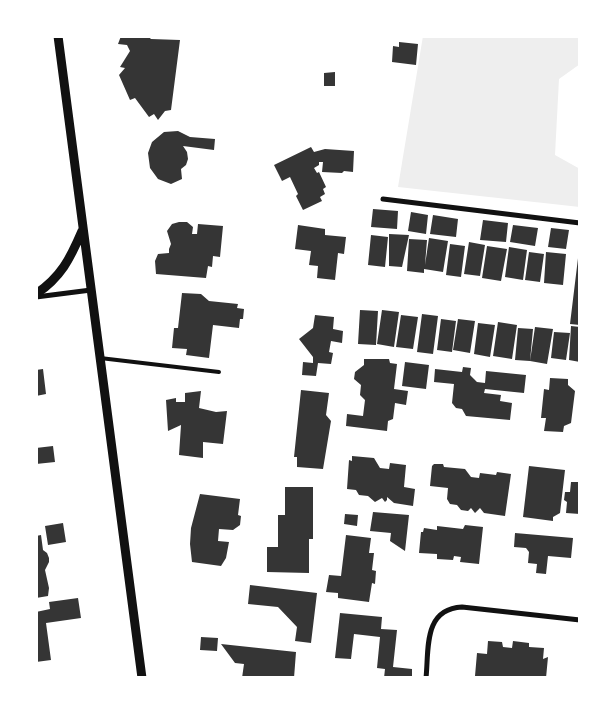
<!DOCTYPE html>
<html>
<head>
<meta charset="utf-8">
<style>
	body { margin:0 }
	#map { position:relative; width:616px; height:714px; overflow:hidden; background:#fff; font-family:"Noto Sans",sans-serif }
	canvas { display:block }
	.frame { position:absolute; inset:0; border:38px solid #fff; pointer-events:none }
</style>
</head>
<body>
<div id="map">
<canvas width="616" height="714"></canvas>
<div class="frame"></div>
</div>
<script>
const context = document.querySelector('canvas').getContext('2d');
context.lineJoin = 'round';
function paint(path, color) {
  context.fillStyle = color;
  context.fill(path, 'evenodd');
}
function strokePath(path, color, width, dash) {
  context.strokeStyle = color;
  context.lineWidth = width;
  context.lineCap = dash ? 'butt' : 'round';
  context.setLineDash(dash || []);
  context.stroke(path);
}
const green = new Path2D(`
	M423,36H580V64L559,79L555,155L580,169V207L398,187Z`);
const building = new Path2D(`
	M121,36H148L151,39L180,40L171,110L165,111L158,120L154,114L149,117L135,98L130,100L119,75L125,68L120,67L130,51L127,45L118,44Z
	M399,42L418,44L416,65L392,62L393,46L399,47Z
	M335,72V86H324V73Z
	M178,131L190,137L215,139L214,150L183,146L187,152L188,159L186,165L181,169L182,179L171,184L158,179L150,168L148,153L152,142L164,132Z
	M311,147L314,152L325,149L354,151L353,172L344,171L342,173L322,172L323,162H319V165L314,168L317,173L319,172L326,187L323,189L325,194L320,197L322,201L303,210L296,196L298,194L290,177L282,181L274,165Z
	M373,209L398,211L397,229L371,227Z
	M411,212L428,215L426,234L408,231Z
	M433,215L458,219L456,237L430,234Z
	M483,220L508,223L506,242L480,240Z
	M179,222H187L193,227L192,234H197L198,224L223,226L220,257L213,256L212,267L208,266L206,278L156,274L155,261L158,254L169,253V249L171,244L167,231L172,224Z
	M298,225L325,229V235L346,237L344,254L338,253L335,280L317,278L318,266L309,265L311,251L295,249Z
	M513,225L538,228L535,246L510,242Z
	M551,228L569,230L566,249L548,247Z
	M389,234L409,235L402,267L389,266Z
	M371,235L388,237L385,267L368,265Z
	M429,238L448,241L443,272L424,269V273L407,271L409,239L427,240L425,265Z
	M469,242L485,245L480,276L464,274Z
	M450,244L465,246L461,277L446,275Z
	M487,246L507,249L501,281L482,278Z
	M509,247L527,250L523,280L505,277Z
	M579,250H580V325L570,324Z
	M529,252L544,254L540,282L525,280Z
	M546,252L566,254L563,285L544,283Z
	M182,293L201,294L209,301L238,304L237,308L244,309L243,319H240L239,328L213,325L209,358L186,355L187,349L172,348L174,328H178Z
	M360,310L378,311L376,345L358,344Z
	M382,310L399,312L394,347L377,344Z
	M422,314L438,316L433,354L417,352Z
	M315,315L334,317L333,329L343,331L342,343L331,341L329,352L333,353L331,364L318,363L316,376L302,375L303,362L313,363V357L299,339L313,328Z
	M401,315L418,317L413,349L396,347Z
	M441,319L456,321L452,352L437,350Z
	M458,319L475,321L470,353L453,350Z
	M498,322L517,325L512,359L493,356Z
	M478,323L495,325L490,357L474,354Z
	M571,326L580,327V362L569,360Z
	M535,327L553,329L547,364L530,361Z
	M518,328L533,329L530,361L515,360Z
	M554,332L570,333L566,360L551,358Z
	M364,359H389L390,363L397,364L394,389L408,391L406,405L395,403L393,419L388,421L387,431L346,426L347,414L363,416L365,400L360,395L361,385L354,379L355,372L364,365Z
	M405,362L429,365L426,389L402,386Z
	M463,367L471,368L470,375L477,382L485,383L486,371L526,375L524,393L485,389L484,393L501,395L500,401L512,403L510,420L466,416L462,409L456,408L452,403L454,384L434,382L435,369L462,372Z
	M43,369L46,394L36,396V370Z
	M550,378L568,379V385L575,391L571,423L564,426L563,432L544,431L546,418H541L544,389L549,390Z
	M301,390L329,393L326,415L331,421L323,469L297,467V457H294Z
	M201,391L199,408L216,412L227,411L223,444L203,442V458L179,455L181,425L168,431L166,400L176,398V402H185V393Z
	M53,446L55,462L36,464V448Z
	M352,456L374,458L380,468L389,469L390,463L406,465L404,487L415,489L413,506L394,503L387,497V500L385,502L382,498L375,502L368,496L359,495L356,490L347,489L349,460L352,461Z
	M434,464H443L444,467L465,469L471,477L479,478L480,473L496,475L497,472L511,474L505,516L484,513L480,508L475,513L471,508L468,511L461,510L457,505L450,504L447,499L448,488L430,486L432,466Z
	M529,466L565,470L560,513L553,517V521L523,517Z
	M571,482H580V514L566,513L567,502L564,500L565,492H570Z
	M285,487H313V539H309V573L267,572V547H278V515H285Z
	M200,494L240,499L238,515L241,516L240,525L233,530L219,529L218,541L229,542L226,558L221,566L192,562L190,544L191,528Z
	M373,512L409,515L405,551L390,541L391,533L370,531Z
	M345,514L358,515L357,526L344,524Z
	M63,523L66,542L48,545L45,526Z
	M465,525L483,527L479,564L460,562L461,557L454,556L453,560L437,559V554L419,553L421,532H423L424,528L437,530V526L463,529Z
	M515,533L573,538L571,558L548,556L546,574L536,573L537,564L528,563L529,552L526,548L514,547Z
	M41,535L43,550L47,553L49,558V562L45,570L49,588L48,596L36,598V536Z
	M346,535L371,538L369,553H374L372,570L376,571L375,584L372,583L369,602L338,598V593L326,592L329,575L341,576Z
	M250,585L317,593L311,643L295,641L297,627L278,607L248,604Z
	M78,598L81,618L46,623L51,660L36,662V612L50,609L49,602Z
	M340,613L382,617L381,629L397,630L393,667L412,669V678H384L385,669L377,668L380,637L354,634L351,659L335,658Z
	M201,637L218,638L217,651L200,650Z
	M488,641L502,642L503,647L512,648L513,641L529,643V647L544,648L543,659L548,657L546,678H478V676H475L477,653L487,654Z
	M221,644L296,652L294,678H242L244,664L235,663Z`);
const service = new Path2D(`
	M100,358L219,372`);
const minor = new Path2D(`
	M383,199L580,223
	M36,297L91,290
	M426,678C429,649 423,609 462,607L580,620`);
const tertiary = new Path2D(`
	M58,36L142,678
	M36,294C61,277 70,259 82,231`);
paint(green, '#eee');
paint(building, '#353535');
strokePath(service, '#111', 4);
strokePath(minor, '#111', 5);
strokePath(tertiary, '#111', 9);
</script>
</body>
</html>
